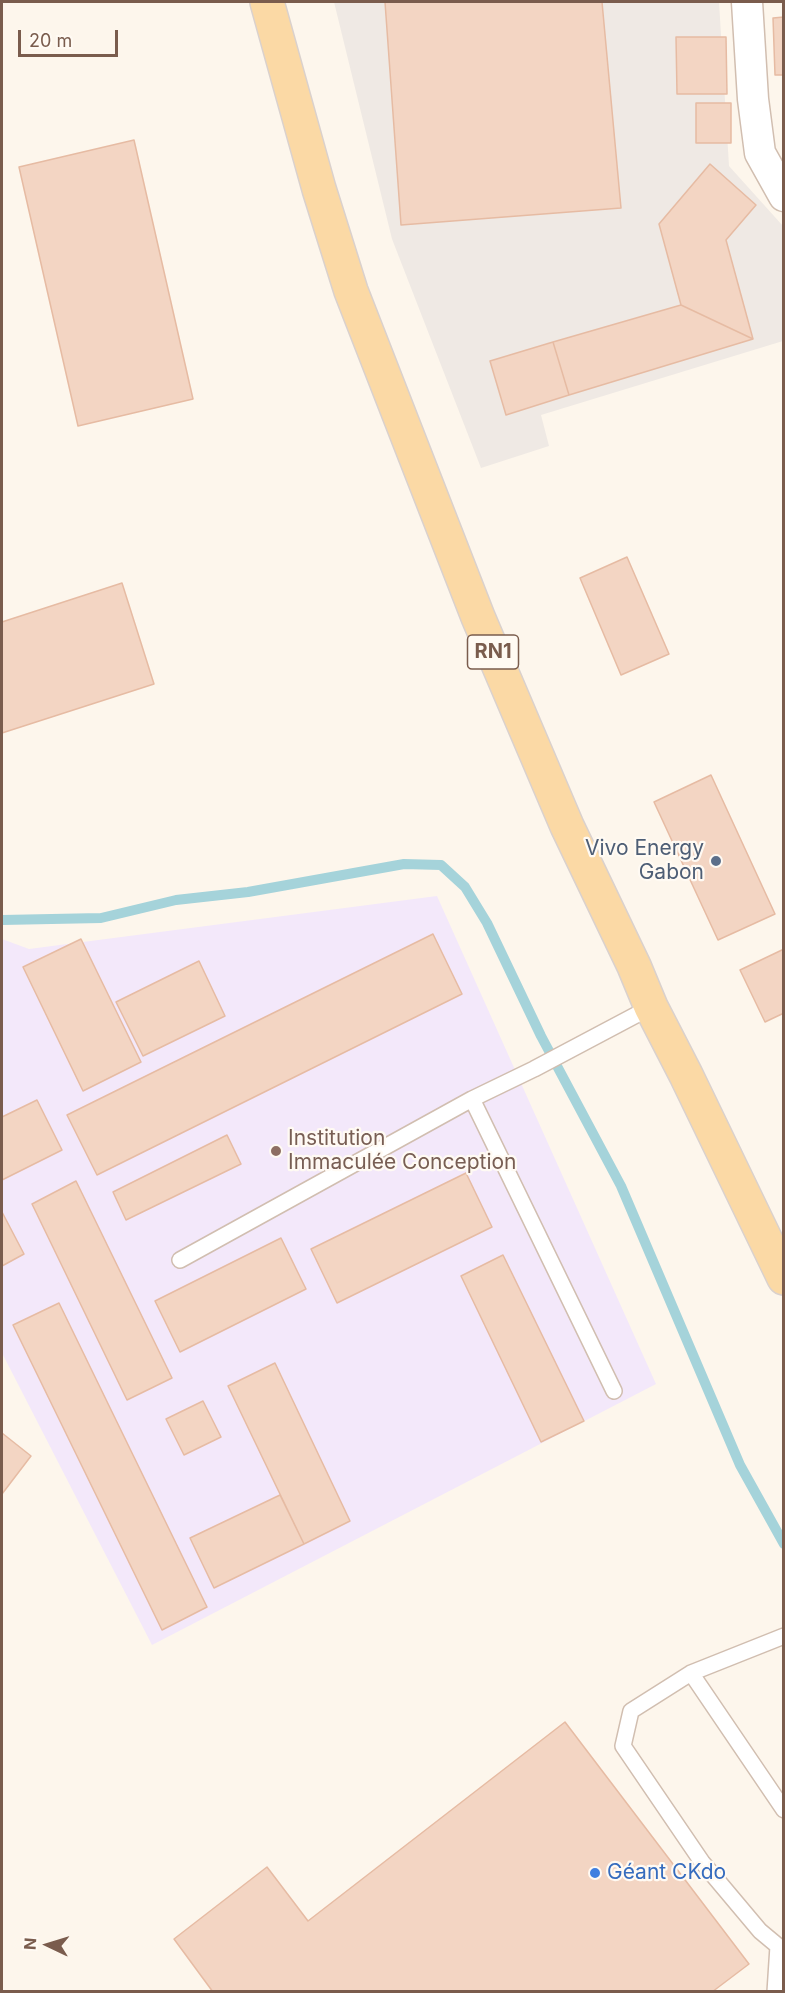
<!DOCTYPE html>
<html>
<head>
<meta charset="utf-8">
<style>
	body { margin:0 }
	#map { position:relative; width:785px; height:1993px; overflow:hidden; background:#fdf6ec; font-family:Inter,sans-serif }
	canvas { display:block }
	.frame { position:absolute; inset:0; border:3px solid #7a5c4d; pointer-events:none }
	.north { position:absolute; left:18px; top:1915px; width:60px; height:60px; -webkit-text-stroke:4px #fffaf3; paint-order:stroke; rotate:274deg; font-size:16px; font-weight:700; line-height:24px; text-align:center; color:#7a5c4d }
	.north::after { content:''; display:block; margin:auto; width:21px; height:27px; background:#7a5c4d; clip-path:polygon(50% 0,100% 100%,50% 72%,0 100%) }
	.scale { position:absolute; left:18px; top:30px; width:100px; height:27px; box-sizing:border-box; border:3px solid #7a5c4d; border-top:0; padding-left:8px; font-size:18px; line-height:21px; white-space:nowrap; color:#7a5c4d; -webkit-text-stroke:4px #fffaf3; paint-order:stroke }
</style>
</head>
<body>
<div id="map">
<canvas width="785" height="1993"></canvas>
<div class="frame"></div>
<div class="north">N</div>
<div class="scale">20 m</div>
</div>
<script>
const context = document.querySelector('canvas').getContext('2d');
context.lineJoin = 'round';
function paint(path, color) {
  context.fillStyle = color;
  context.fill(path, 'evenodd');
}
function strokePath(path, color, width, dash) {
  context.strokeStyle = color;
  context.lineWidth = width;
  context.lineCap = dash ? 'butt' : 'round';
  context.setLineDash(dash || []);
  context.stroke(path);
}
function drawText(font, color, halo, rows, align = 'center') {
  context.font = font + ' Inter,sans-serif';
  context.lineWidth = 4.5;
  context.setLineDash([]);
  context.textBaseline = 'middle';
  context.strokeStyle = halo;
  context.fillStyle = color;
  for (const [text, x, y, turn = 0] of rows) {
    context.save();
    context.translate(x, y);
    context.rotate((+turn || 0) * Math.PI / 180);
    context.textAlign = isNaN(turn) ? turn : align;
    if (halo) context.strokeText(text, 0, 0);
    context.fillText(text, 0, 0);
    context.restore();
  }
}
const industrial = new Path2D(`
	M334,2H719L729,166L783,226V341L541,415L549,446L481,468L392,239Z`);
const education = new Path2D(`
	M437,896L656,1384L152,1645L2,1353V939L29,949Z`);
const stream = new Path2D(`
	M2,920L101,918L176,900L248,892L404,864L441,865L465,887L487,923L541,1036L621,1186L740,1465L784,1544`);
const building = new Path2D(`
	M385,2H602L621,208L401,225Z
	M784,17V75H775L773,18Z
	M676,37H726L727,94H677Z
	M696,103H731V143H696Z
	M134,140L193,399L78,426L19,167Z
	M710,164L756,205L726,240L753,339L681,305L659,224Z
	M681,305L753,339L569,395L553,342Z
	M553,342L569,395L506,415L490,361Z
	M627,557L669,654L621,675L580,578Z
	M122,583L154,684L2,733V622Z
	M711,775L775,914L718,940L654,802Z
	M433,934L462,994L97,1175L67,1115Z
	M81,939L141,1062L83,1091L23,967Z
	M784,949V1013L765,1022L740,970Z
	M199,961L225,1016L143,1056L116,1002Z
	M37,1100L62,1150L2,1180V1117Z
	M227,1135L241,1164L126,1220L113,1192Z
	M466,1173L492,1227L337,1303L311,1249Z
	M76,1181L172,1378L127,1400L32,1204Z
	M2,1212L24,1254L2,1266Z
	M281,1238L306,1289L180,1352L155,1301Z
	M503,1255L584,1421L541,1442L461,1276Z
	M59,1303L207,1607L162,1630L13,1325Z
	M275,1363L350,1521L304,1544L228,1386Z
	M203,1401L221,1437L184,1455L166,1419Z
	M2,1433L31,1456L2,1494Z
	M280,1495L304,1544L214,1588L190,1538Z
	M565,1722L749,1964L712,1992H213L174,1939L267,1867L308,1921Z`);
const service = new Path2D(`
	M472,1099L614,1391
	M180,1260L472,1099L534,1069L651,1007
	M691,1673L784,1810
	M778,1946L760,1931L702,1862L623,1746L631,1711L691,1673L784,1636
	M775,1992L778,1946`);
const minor = new Path2D(`
	M747,2L753,99L760,153L784,196`);
const primary = new Path2D(`
	M267,2L319,189L351,291L478,617L567,826L634,966L651,1007L686,1075L784,1278`);
const markers = [
	[716,861,6,"#5c6f8a"],
	[276,1151,6,"#8d6e63"],
	[595,1873,6,"#3f7fe0"]
];
const shields = [
	[493,652,51]
];
const shieldNames = [
	["RN1",493,652]
];
const serviceNames = [
	["Vivo Energy",704,849],
	["Gabon",704,873]
];
const educationNames = [
	["Institution",288,1139],
	["Immaculée Conception",288,1163]
];
const shopNames = [
	["Géant CKdo",607,1873]
];
paint(industrial, '#efe9e4');
paint(education, '#f3e8fa');
strokePath(stream, '#a5d3da', 10);
paint(building, '#f3d5c3');
strokePath(building, '#e6bba3', 1.5);
strokePath(service, '#d1beb0', 18);
strokePath(minor, '#d1beb0', 33);
strokePath(primary, '#dad1cd', 36);
strokePath(service, '#fff', 15);
strokePath(minor, '#fff', 30);
strokePath(primary, '#fbd9a5', 33);
for (const [x, y, r, color] of markers) {
  const dot = new Path2D();
  dot.arc(x, y, r, 0, 2 * Math.PI);
  context.fillStyle = color;
  context.fill(dot);
  strokePath(dot, '#fffaf3', 2);
}
for (const [x, y, w] of shields) {
  const box = new Path2D();
  box.roundRect(x - w / 2, y - 17, w, 34, 4.5);
  context.fillStyle = '#fffaf3';
  context.fill(box);
  strokePath(box, '#7a5c4d', 1.5);
}
drawText('bold 20px', '#7a5c4d', null, shieldNames);
drawText('21px', '#4e5e75', '#fffaf3', serviceNames, 'right');
drawText('21px', '#785e54', '#fffaf3', educationNames, 'left');
drawText('21px', '#366cbe', '#fffaf3', shopNames, 'left');
</script>
</body>
</html>
